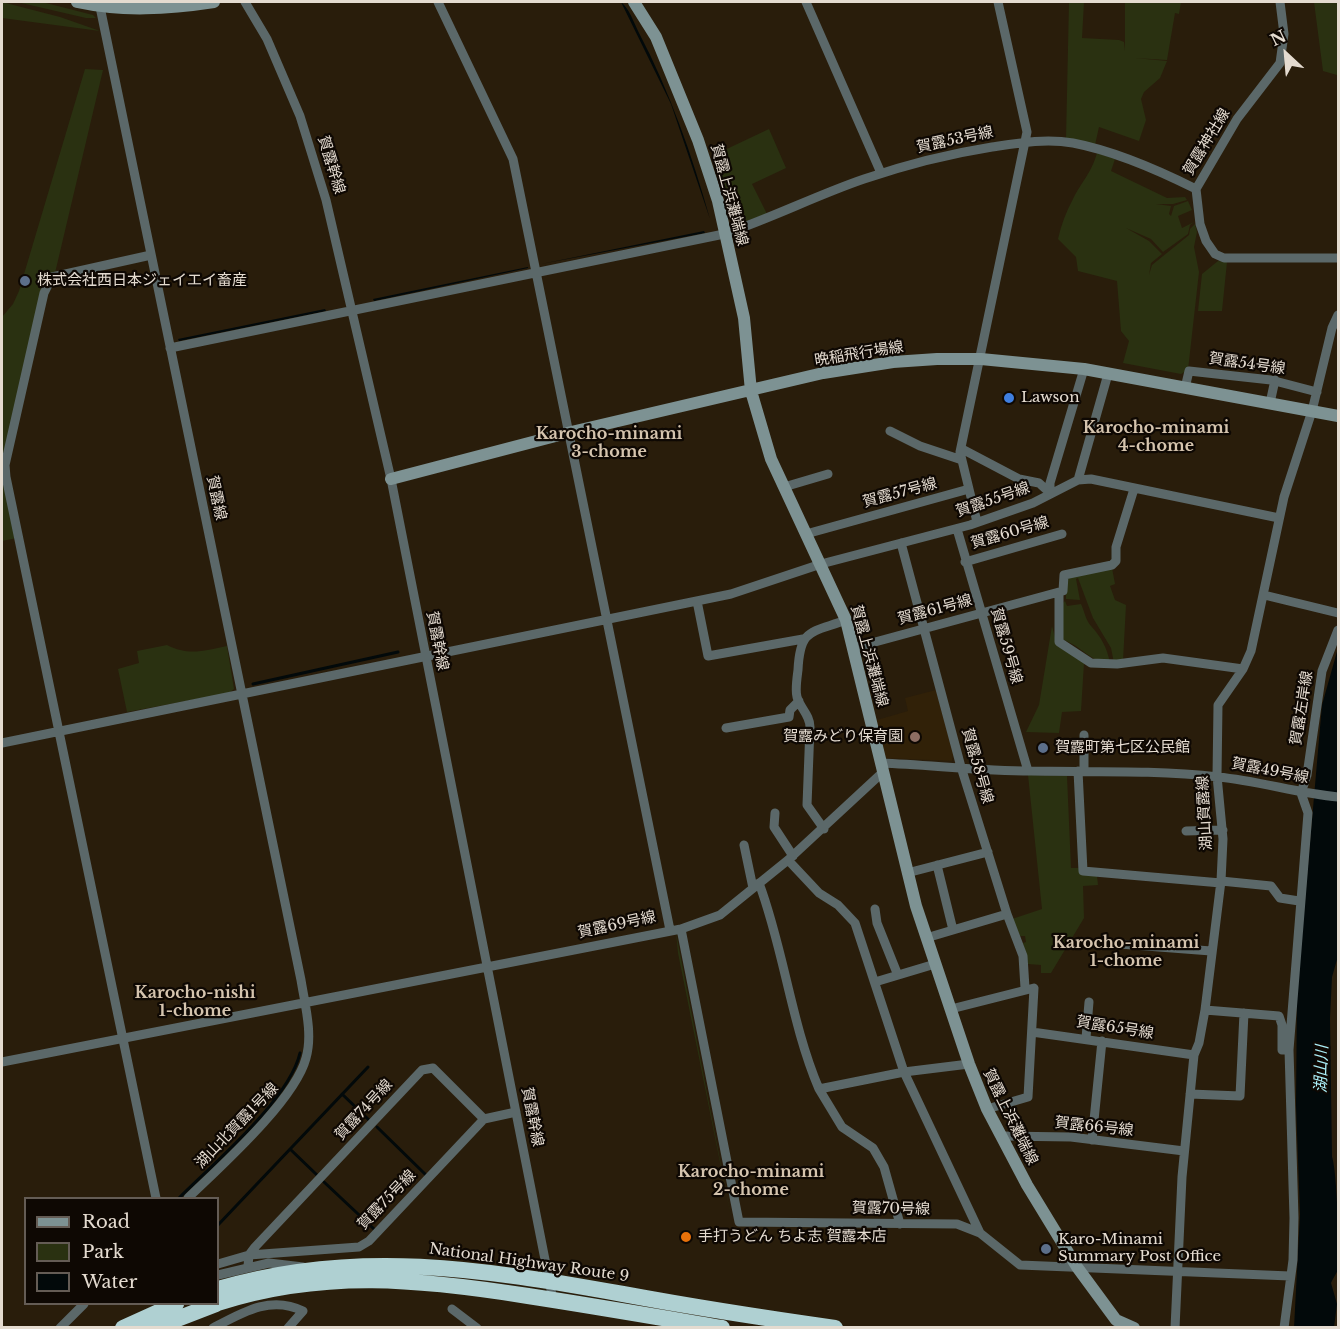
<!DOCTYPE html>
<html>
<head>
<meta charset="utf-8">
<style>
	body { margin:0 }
	#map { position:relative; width:1340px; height:1329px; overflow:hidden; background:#291d0b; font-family:"Libre Baskerville",serif }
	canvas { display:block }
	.frame { position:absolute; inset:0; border:3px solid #e4dbd0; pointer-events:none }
	.legend { position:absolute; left:24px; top:1197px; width:195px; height:108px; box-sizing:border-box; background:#0e0803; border:2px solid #645c55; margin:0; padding:8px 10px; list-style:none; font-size:18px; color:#e4dbd0 }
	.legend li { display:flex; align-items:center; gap:12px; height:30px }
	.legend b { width:30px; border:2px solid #645c55 }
	.north { position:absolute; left:1256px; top:24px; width:60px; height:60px; -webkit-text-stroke:4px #0e0803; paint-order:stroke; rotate:334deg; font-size:16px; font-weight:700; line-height:24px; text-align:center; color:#e4dbd0 }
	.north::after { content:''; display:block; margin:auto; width:21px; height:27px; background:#e4dbd0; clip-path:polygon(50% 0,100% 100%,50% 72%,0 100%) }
</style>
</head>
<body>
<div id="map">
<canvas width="1340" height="1329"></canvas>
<div class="frame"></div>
<ul class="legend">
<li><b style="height:8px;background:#7d9293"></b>Road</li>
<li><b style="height:16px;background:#2a3111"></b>Park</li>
<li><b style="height:16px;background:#02090a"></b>Water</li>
</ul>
<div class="north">N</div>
</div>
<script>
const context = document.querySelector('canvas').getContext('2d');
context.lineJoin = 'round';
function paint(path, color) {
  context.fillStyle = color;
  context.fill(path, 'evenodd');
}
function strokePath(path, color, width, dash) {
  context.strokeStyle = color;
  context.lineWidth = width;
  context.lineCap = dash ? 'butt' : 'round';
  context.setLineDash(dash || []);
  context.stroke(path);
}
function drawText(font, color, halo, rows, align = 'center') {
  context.font = font + ' "Libre Baskerville","Noto Sans JP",serif';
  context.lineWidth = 4.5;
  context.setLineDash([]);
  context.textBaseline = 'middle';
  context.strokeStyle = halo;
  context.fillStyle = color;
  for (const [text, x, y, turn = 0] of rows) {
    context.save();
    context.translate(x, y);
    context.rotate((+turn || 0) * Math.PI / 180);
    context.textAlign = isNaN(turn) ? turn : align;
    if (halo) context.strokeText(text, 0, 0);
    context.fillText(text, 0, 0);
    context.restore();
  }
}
const built = new Path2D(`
	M936,690L953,754L952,761L886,758L877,720L908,711L905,698Z`);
const green = new Path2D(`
	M2,2L60,17L100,31L2,18Z
	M17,2H42L93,15L96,18H86Z
	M1069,2H1084L1082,38L1119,40L1124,42L1125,51V2H1181L1179,14L1175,13L1167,60L1135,58L1167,61L1160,78L1144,92L1141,99L1146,120L1139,141L1099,127L1095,145L1066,139Z
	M1314,2H1338L1337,75L1323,71Z
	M85,69L103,70L55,273L52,275L4,458L17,538L2,541V317L13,304L19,291Z
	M769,129L786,168L752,184L767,214L740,223L732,219L714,155Z
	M1097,153L1115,159L1111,171L1167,198L1185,197L1187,200L1173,204H1156L1171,206L1169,214L1171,216L1174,206L1188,201L1192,210L1178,216L1182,228L1194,222L1190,225L1188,234L1163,252L1151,239L1126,228L1149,241L1162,254L1151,263L1149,275L1152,265L1189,235L1190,229L1195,224L1197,232L1194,247L1199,272L1188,370L1181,374L1123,363L1129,341L1121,331L1117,281L1078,271L1076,257L1058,239C1061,225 1066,212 1073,199C1082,181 1091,174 1097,153Z
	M1218,261L1227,262L1222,311H1198L1202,274Z
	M1112,568L1115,584L1110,586L1115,600L1126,605L1123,661L1114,663L1111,648L1093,618L1078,578L1076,579L1080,600L1066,599V578Z
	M1065,601L1067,606L1081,604C1084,610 1086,621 1091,626C1101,637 1107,647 1110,663C1089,662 1081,645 1063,640L1062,604Z
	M1052,626L1057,645L1084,663L1081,711L1062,712L1059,733L1026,732L1039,705Z
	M167,645C188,656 204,651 227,646L234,689L229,693L127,712L118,669L139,663L137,651Z
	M1028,775L1067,776L1071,868H1079L1097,876L1098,885L1083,886L1084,918L1051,973H1041V965L1028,964L1023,943L1026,942L1025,936H1020L1012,919L1042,909Z
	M676,933L733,1227L678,953Z`);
const water = new Path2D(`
	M621,2C629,8 634,23 639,33C670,92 692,155 710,219L671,104Z
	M704,231L705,233L541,264Z
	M528,267V268L374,301L373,299Z
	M325,309L326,311L179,341L178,339Z
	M1338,648V956L1332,977L1330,1018L1332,1157C1337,1169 1340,1260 1338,1270C1336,1274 1333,1278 1331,1283L1337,1304L1334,1327L1294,1328L1300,1214L1296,1105L1297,992L1322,705Z`);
const stream = new Path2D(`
	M253,684L398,652
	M342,1094L369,1120
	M377,1127L426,1175
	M290,1149L317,1175
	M324,1182L374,1229
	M179,1198C214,1163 289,1100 300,1053
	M218,1225L368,1067`);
const street = new Path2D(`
	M99,2L301,980C305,1005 313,1034 306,1058C295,1100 221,1166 188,1198
	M245,2L267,39L300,116L326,200L391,479L553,1300
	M438,2L513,159L670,930
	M806,2L881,173
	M1280,2L1284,34L1280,63L1237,119L1196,189L1200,224L1206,241L1215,254L1224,258H1338
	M151,255L52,277L44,293L5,465L6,477L156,1198
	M170,348L724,234C772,218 817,195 864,179C905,165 948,154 992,147C1018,143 1046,138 1073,143C1115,151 1158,170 1196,189
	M1185,388L1189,371L1271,380L1317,392
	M1270,403L1275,380
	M890,431L920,446L962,460
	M962,449L1019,479L1039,483L1050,493
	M1078,480L1108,374
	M784,487L828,474
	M969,489L960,452L1027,132L998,2
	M1134,489L1116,547V561L1112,565L1064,575L1063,591L1059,592V642L1091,663L1117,664L1163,658L1243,669
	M1050,493V483L1084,369
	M957,529L1028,771
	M806,534L969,489L977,522
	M901,543L961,767L1007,914L926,938
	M965,562L1062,534
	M1264,595L1338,613
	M697,601L708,656L803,639
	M853,648L1059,592
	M726,728L789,717L790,710L799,701
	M1084,735V771
	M2,743L731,594L821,564L970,525L1033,503L1078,480L1091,479L1279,518
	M881,763C931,765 982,771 1031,771C1093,772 1156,770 1218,777C1259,781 1297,793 1338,797
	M1078,771L1083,871L1221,883
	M775,813L774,827L793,856
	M824,829L807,805L810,727C810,715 800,708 797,697C795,690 797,678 798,670C800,628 811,633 846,620
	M1186,831L1223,830
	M744,845L753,888
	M788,860L819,893L838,905L855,923L904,1072L980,1233
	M937,865L953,930
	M907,873L988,852
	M1221,881L1271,886L1280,898L1299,901
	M759,883C784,950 791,1023 819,1089L904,1072L969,1064
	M875,909L877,923L897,973
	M1007,914L1023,956L1025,988
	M681,929L739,1222L957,1224L980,1233L1020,1265L1290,1276
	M1107,943L1211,951
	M875,982L935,964
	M951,1009L1034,988L1028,1097L987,1109
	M1205,1010L1279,1016L1282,1025V1050H1289
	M1032,1032L1194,1055
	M1086,1038L1089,1002
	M2,1062L681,929L720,915L788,860L883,772
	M819,1089L842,1127L873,1148L884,1167L900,1224
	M1190,1094L1240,1096L1244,1013
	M1002,1136L1071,1137L1184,1151
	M1092,1140L1102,1041
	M218,1264L249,1255L359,1247L369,1241L484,1119
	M248,1266L249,1255L255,1247L422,1070L433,1068L484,1119L516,1112
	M218,1275L269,1263L303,1267
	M452,1309L477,1328
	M60,1328L84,1304
	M213,1328C243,1312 271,1295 303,1311L288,1328
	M1175,1328L1182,1177L1194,1055L1199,1043L1205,1010L1221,881L1223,839L1217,776L1218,705L1243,669L1251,651L1284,497L1312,411L1332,328L1338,315
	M1284,1328L1293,1260L1294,1218L1289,1050L1308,813L1301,793L1307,775L1322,671L1338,630`);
const secondary = new Path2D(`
	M77,2C123,12 168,9 214,2
	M634,2L656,37L698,140L718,201L744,318L751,391L771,459L846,620L916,906L969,1064L987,1109L1027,1185L1077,1267L1116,1320L1134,1328
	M391,479L567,433L823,373L893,362L937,359H981L1084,369L1338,416`);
const highway = new Path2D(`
	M218,1289C357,1248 483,1269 623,1294C693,1307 764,1318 835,1328
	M218,1303C324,1269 420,1279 528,1296C593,1306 657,1317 722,1328
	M123,1328L176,1304
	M154,1328L216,1304`);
const markers = [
	[25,281,6,"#5c6f8a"],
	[1009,398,6,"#3f7fe0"],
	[915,737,6,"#8d6e63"],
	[1043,748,6,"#5c6f8a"],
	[686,1237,6,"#e8710a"],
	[1046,1249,6,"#5c6f8a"]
];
const streetNames = [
	["賀露53号線",955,140,-12],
	["賀露神社線",1207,142,-59],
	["賀露幹線",331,165,73],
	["賀露上浜灘端線",729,195,75],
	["晩稲飛行場線",859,354,-9],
	["賀露54号線",1247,364,8],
	["賀露57号線",900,493,-15],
	["賀露線",216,498,78],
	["賀露55号線",993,500,-19],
	["賀露60号線",1010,533,-16],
	["賀露61号線",935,610,-15],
	["賀露幹線",437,641,79],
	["賀露59号線",1006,646,74],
	["賀露上浜灘端線",869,656,75],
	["賀露左岸線",1302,708,-81],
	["賀露58号線",977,766,74],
	["賀露49号線",1270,771,11],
	["湖山賀露線",1205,813,-93],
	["賀露69号線",617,925,-12],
	["賀露65号線",1115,1028,9],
	["賀露74号線",364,1110,-47],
	["賀露幹線",532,1117,79],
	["賀露上浜灘端線",1010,1117,64],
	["湖山北賀露1号線",237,1126,-46],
	["賀露66号線",1094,1127,6],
	["賀露75号線",387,1200,-46],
	["賀露70号線",891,1209,1],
	["National Highway Route 9",529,1263,8]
];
const poiNames = [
	["株式会社西日本ジェイエイ畜産",37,281],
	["Lawson",1021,398],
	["賀露みどり保育園",903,737,"right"],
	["賀露町第七区公民館",1055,748],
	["手打うどん ちよ志 賀露本店",698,1237],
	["Karo-Minami",1058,1240],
	["Summary Post Office",1058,1257]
];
const neighbourhoodNames = [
	["Karocho-minami",1156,428],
	["4-chome",1156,446],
	["Karocho-minami",609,434],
	["3-chome",609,452],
	["Karocho-minami",1126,943],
	["1-chome",1126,961],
	["Karocho-nishi",195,993],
	["1-chome",195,1011],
	["Karocho-minami",751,1172],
	["2-chome",751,1190]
];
const waterNames = [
	["湖山川",1322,1069,-88]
];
paint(built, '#312108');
paint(green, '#2a3111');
paint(water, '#02090a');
strokePath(stream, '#02090a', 3);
strokePath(street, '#5b6869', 9);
strokePath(secondary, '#7d9293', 12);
strokePath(highway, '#afd0d2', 16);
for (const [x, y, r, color] of markers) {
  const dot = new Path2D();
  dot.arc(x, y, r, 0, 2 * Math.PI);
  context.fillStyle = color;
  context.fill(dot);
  strokePath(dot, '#0e0803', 2);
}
drawText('15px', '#e4dbd0', '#0e0803', streetNames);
drawText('15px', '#e4dbd0', '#0e0803', poiNames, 'left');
drawText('bold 16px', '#d5c4ae', '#0e0803', neighbourhoodNames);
drawText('italic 16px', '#acf0f9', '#0e0803', waterNames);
</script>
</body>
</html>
